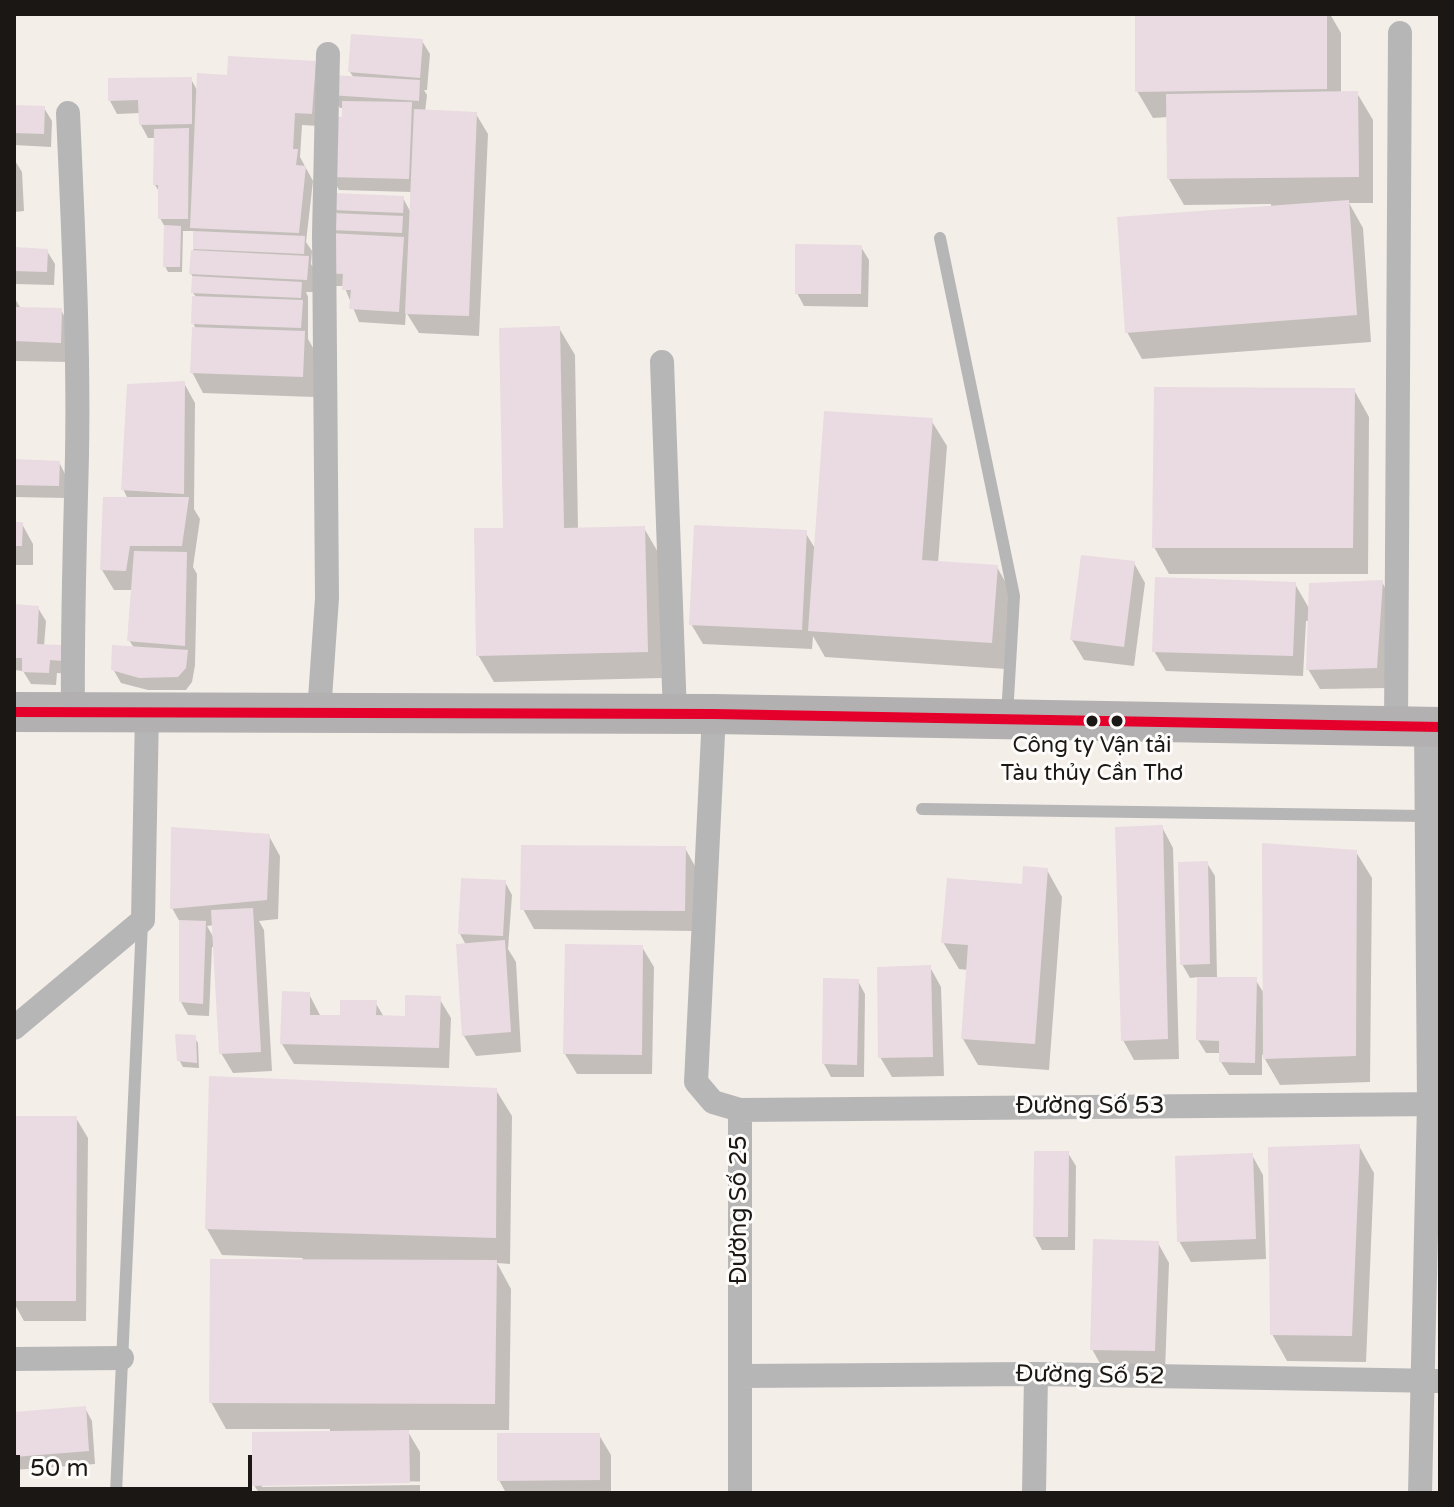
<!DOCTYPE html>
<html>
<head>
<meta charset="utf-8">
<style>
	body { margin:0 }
	#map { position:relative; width:1454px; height:1507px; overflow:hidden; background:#f4eee9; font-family:"Varela Round",sans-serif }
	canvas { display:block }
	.frame { position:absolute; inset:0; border:16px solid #1b1715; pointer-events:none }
	.scale { position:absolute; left:16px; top:1455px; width:236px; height:36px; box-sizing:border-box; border:4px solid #1b1715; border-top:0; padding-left:10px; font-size:24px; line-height:28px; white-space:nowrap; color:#1b1715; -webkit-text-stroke:6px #fefcfa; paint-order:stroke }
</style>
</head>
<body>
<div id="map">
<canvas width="1454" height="1507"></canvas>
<div class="frame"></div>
<div class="scale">50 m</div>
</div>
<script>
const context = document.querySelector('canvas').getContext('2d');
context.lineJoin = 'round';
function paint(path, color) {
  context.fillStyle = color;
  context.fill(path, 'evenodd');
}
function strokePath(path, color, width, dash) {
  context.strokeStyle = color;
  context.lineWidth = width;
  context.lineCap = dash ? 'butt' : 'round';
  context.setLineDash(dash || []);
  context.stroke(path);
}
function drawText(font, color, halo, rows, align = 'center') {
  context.font = font + ' "Varela Round",sans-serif';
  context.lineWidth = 6;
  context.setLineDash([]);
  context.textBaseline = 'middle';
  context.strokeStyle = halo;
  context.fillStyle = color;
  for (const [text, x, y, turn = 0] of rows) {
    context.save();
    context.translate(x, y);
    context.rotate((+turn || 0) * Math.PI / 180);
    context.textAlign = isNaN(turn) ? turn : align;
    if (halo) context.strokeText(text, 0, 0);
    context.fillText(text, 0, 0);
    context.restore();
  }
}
const shadow = new Path2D(`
	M1137,14H1330L1341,33V94L1357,93L1373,120V203H1349L1363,228L1371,342L1142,359L1127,332L1271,208V204L1184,205L1169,179L1168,117L1153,118L1137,91Z
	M422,41L430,54L427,90H424L427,95L425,112L476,114L488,134L479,336L419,333L406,312L405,325L359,322L344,286H335L333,230L338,215L335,210L403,198L411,213L412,192L339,190L332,177L344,108H340L332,95L354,78L350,72Z
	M315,63L322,76L319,126L302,125L300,157L313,181L306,242L312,251L311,264L315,271L314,292H306L308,297V339L316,353L314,397L203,393L192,372L196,329L193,323L197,298L193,293L194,278L191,274L195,234L194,231H183L182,272H168L165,266L166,229L160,218V193L155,185L156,138H148L141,125L140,113L117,114L110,101L191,79L198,92L229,77Z
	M14,107L44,108L52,121L51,147L14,145Z
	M14,159L22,172L24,211L14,212Z
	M861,247L869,260L868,307L804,306L797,293Z
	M14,249L47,251L55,264L54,285L14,284Z
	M14,297L21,309L61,310L72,330L71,362L16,361L15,406Z
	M559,328L575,355L578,529L644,528L659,554L662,678L494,682L478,655L505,530Z
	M184,383L195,403L194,509L200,519L193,567L197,574L195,665L192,682L186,690H148L121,683L113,669L134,648L129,640L133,590H114L102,570L128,499L123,489Z
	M1354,390L1369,417L1368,574H1169L1154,547Z
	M931,420L947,446L938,563L997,567L1012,594L1006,669L825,657L813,636L812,649L703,644L691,624L805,532L816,550Z
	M14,461L59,462L66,476V498L14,497Z
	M14,524H22L33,544V565H14Z
	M1134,563L1145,583L1134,666L1084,660L1072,640Z
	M1382,582L1393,602L1387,688L1320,689L1308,669L1310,621H1306L1303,676L1166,671L1154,651L1295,584L1310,610Z
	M14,606L38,608L46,621L44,646L63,647L70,674L57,673L56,685L31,684L23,671L14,670Z
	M1162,827L1173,848L1179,1059L1134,1060L1123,1040Z
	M269,836L280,856L278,919L259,921L264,930L272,1071L233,1073L221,1053L215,947H212L209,1016L188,1015L181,1002V924L172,908ZM214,925L215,940L207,926Z
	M685,848L696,868L695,931L534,929L523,909Z
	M1356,852L1372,878L1370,1082L1280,1085L1262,1054V1075H1229L1221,1062V1053H1206L1198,1040L1199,977L1190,978L1182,964L1207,863L1215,876L1217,979H1255L1265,995Z
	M1047,870L1062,897L1049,1070L978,1065L963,1039L968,970L959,969L943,942Z
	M505,882L512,895L508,949L516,962L521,1052L476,1056L464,1036L466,945L460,934Z
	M642,947L654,967L652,1074H577L565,1054Z
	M930,967L941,987L944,1076L892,1077L880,1057Z
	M858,981L865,994L864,1077H831L824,1064Z
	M309,994L321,1017H342L375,1002L384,1017L407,1018L439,998L451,1018L449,1068L294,1064L282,1044Z
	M194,1037L198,1043L199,1068L183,1067L179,1060Z
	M496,1090L512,1116L510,1264L497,1263L511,1289L509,1430H407L420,1452V1493H259L254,1485L330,1433V1429H226L211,1402L303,1258L222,1255L207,1229ZM420,1481V1485L262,1487V1483Z
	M76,1118L88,1138L86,1321H24L14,1303V1186Z
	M1359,1146L1374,1173L1366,1362L1287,1361L1272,1334Z
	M1068,1153L1076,1166L1075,1250H1042L1035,1237Z
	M1252,1155L1263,1175L1266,1259L1191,1262L1179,1241Z
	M1158,1243L1169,1263L1165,1371L1103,1369L1092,1349Z
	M85,1408L92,1421L95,1464L14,1470V1414Z
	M599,1435L611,1455V1493H506L499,1480Z`);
const building = new Path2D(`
	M1135,14H1327V89L1135,92Z
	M351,34L423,39L420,78L348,72Z
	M228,56L316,61L312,114L295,113L293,149H298L296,165L306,166L299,233L190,228L197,73L227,75Z
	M332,75L420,80L419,101L330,95Z
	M192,77V124L139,125L138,100L108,101V78Z
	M1358,91L1359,177L1167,179L1166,94Z
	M342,101L412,102L409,179L330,177L331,116L342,117Z
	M14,105L45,106L44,134L14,133Z
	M414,109L477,112L469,316L405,314Z
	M189,128L188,219H158V185H153L154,129Z
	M333,193L404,196L403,213L332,210Z
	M1349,200L1357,315L1125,333L1117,217Z
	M331,213L403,216L402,233L331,230Z
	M164,225L181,226L180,267H163Z
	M193,231L305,236L304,254L193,249Z
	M328,233L404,237L399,312L349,309L351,290H342L343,274L325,273Z
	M795,244L862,245L861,294H795Z
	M14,247L48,249L47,272L14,271Z
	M191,250L309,256L307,280L189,274Z
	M192,276L302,282L301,298L191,293Z
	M192,296L303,300L301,328L191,324Z
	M14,307L62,308L61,343L14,341Z
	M560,326L564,528L645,526L648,652L476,656L474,528H503L499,328Z
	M192,327L305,331L303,377L190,373Z
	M185,381L184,494L121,490L127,384Z
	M1154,387L1355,388L1353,548H1152Z
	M824,411L933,418L922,560L998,565L992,643L808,631Z
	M14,459L60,461L59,486L14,485Z
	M103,497H189L182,546H130L126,571L100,570Z
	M14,522H23L22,546H14Z
	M694,525L807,530L802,630L689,625Z
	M134,551L187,552L185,646L127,641Z
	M1081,555L1135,561L1124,647L1070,640Z
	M1155,577L1296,582L1293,656L1152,652Z
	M1383,580L1377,668L1306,670L1309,583Z
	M14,604L39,606L37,644L64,645L63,661L50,660L49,673L22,672V658H14Z
	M112,645L188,650L186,668L178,677L139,678L111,670Z
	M1163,825L1168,1039L1121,1041L1115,827Z
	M171,827L270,834L267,900L170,909Z
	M1262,843L1357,850L1356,1056L1263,1059Z
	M521,845L686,846L685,911L520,910Z
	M1208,861L1210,964L1180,965L1178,862Z
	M1023,866L1048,868L1035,1044L961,1039L968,945L941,943L947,878L1022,884Z
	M461,878L506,880L503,936L458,934Z
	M253,908L261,1052L219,1054L211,910Z
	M179,920L206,921L203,1004L179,1002Z
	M505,940L511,1032L462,1036L456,944Z
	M565,944L643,945L642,1055L563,1054Z
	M931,965L933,1057L878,1058L877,967Z
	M1197,977H1257L1255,1063L1219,1062V1041L1196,1040Z
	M823,978L859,979L857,1065L822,1064Z
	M282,991L310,992V1015H340V1000H377L376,1015L405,1016V995L441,996L439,1048L280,1044Z
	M175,1034L196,1035L197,1063L177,1061Z
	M209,1076L497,1088L496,1238L205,1229Z
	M14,1116H77L76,1301H14Z
	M1360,1144L1352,1336L1270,1335L1268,1147Z
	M1034,1151H1069L1068,1237H1033Z
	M1253,1153L1256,1239L1177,1242L1175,1156Z
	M1093,1239L1159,1241L1155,1351L1090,1350Z
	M210,1259L497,1260L495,1404L209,1403Z
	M86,1406L89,1451L14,1457V1412Z
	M409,1430L410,1483L252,1486V1432Z
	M497,1433H600V1480L497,1481Z`);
const service = new Path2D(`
	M940,238L1014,596L1007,716
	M922,809L1425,816
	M116,1493L142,923`);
const minor = new Path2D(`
	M68,113C73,227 79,341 77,455C75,541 72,626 73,712
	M662,362L675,714
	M319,713L327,598L324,234L328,54
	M714,714L696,1082L713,1102L740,1110V1493
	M1396,726L1400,33
	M14,1028L143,920L147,712
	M740,1110L1440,1104
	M14,1359L122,1358
	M740,1376L1036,1374L1440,1381
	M1034,1493L1036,1374
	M1420,1493L1429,1104L1426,726`);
const trunk = new Path2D(`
	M14,712L714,714L1440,727`);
const bus1 = new Path2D(`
	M14,712L714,714L1440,727`);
const markers = [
	[1092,721,7,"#1b1715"],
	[1117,721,7,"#1b1715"]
];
const busNames = [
	["Công ty Vận tải",1092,746],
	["Tàu thủy Cần Thơ",1092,774]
];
const streetNames = [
	["Đường Số 53",1090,1107],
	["Đường Số 25",740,1210,-90],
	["Đường Số 52",1090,1376,1]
];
paint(shadow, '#0003');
paint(building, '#e9dbe1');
strokePath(service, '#b7b6b7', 12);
strokePath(minor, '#b7b6b7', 24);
strokePath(trunk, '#b2b0b0', 40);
strokePath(bus1, '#e4002b', 10);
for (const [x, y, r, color] of markers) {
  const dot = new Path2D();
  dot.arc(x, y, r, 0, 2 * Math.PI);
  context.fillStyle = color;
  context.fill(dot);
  strokePath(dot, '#fefcfa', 3);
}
drawText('22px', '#1b1715', '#fefcfa', busNames);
drawText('24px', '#1b1715', '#fefcfa', streetNames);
</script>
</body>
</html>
